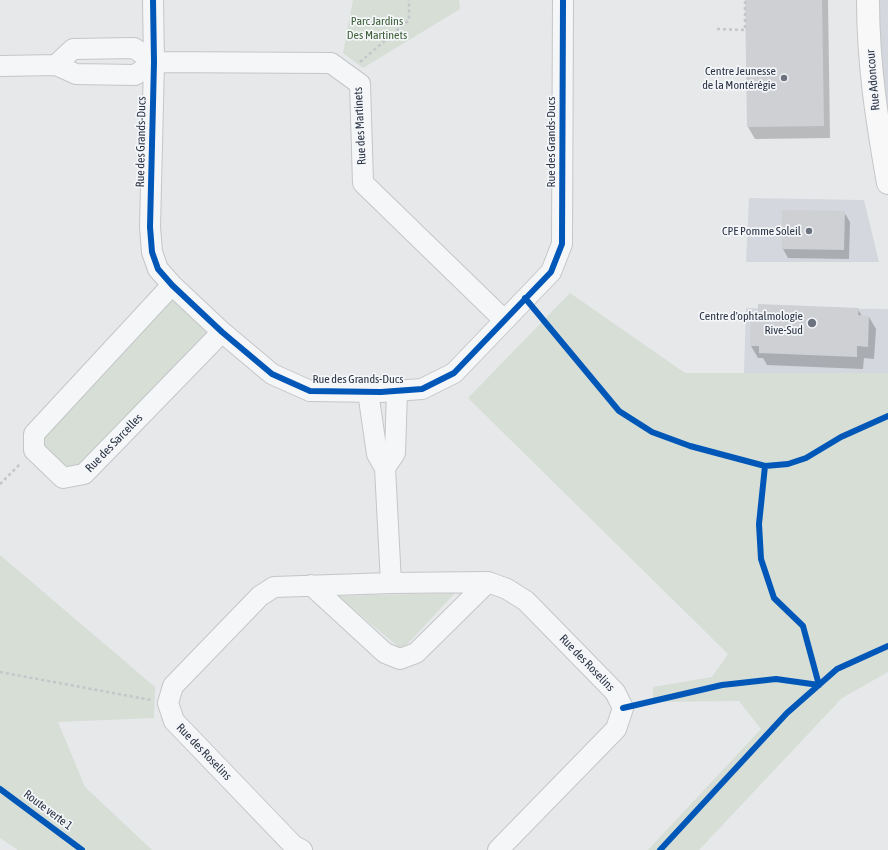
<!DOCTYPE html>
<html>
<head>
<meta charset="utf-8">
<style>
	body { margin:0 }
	canvas { display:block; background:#e6e8ea }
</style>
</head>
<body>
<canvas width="888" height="850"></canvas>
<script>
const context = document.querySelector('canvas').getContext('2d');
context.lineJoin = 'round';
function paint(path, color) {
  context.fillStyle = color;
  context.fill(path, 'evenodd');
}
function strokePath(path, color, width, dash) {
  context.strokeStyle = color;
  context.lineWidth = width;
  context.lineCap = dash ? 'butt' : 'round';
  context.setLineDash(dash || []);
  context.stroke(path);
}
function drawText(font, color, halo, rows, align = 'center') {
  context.font = font + ' "Asap Condensed",sans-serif';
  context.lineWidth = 3.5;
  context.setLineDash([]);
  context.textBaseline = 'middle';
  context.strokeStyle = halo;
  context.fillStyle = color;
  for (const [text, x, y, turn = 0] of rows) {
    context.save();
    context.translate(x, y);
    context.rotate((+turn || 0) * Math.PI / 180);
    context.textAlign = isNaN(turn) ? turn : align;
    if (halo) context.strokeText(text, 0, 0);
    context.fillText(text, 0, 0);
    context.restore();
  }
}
const built = new Path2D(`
	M879,0H888V114L878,52Z
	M749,198L864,200L879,262H746Z
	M746,308L888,309V373H744Z`);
const green = new Path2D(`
	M353,0H459L460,9L363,68L343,53Z
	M172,285L222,332L84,474L63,478L34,434Z
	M570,293L685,373H888V672L842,698L699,850H648L761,729L739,701L653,702V687L712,677L728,654L468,398Z
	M0,555L155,687L154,718L58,722L85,787L152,850H18L0,838Z
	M455,593L402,650L338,596Z`);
const shadow = new Path2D(`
	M746,0H828L830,138L755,139L748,127Z
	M783,212H844L850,222L849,259L788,258L783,249Z
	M858,309L862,316L869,317L876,329L874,359L864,358L863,369L767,365L763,358H758L751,346Z`);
const building = new Path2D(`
	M745,0H822L824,126L747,127Z
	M782,210L845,211L844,250L782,249Z
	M758,304L859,308L858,315L869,316L868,347L857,346V357L759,353V346H750L751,313H758Z`);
const path = new Path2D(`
	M717,29L745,30V0
	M360,62L409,20V0
	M0,484L21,463
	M0,672L151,700`);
const street = new Path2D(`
	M153,0L154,62L150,227L152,252L158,269L172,285L222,332L272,374L310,391L381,392L422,389L454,373L551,272L562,244L563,0
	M56,65L73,49L134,48L154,62L331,63L360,84L363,183L504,320
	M0,66L56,65L76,74L135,75L154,62
	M172,285L34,434V450L63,478L84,474L222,332
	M368,392L377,454L385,468L395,453L397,391
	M385,468L391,583
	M311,585L385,653L400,659L416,653L488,582
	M302,850L294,846L174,721L168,703L173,686L260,596L274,587L391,583L488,582L507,589L526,601L615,692L623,708L616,729L498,850`);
const secondary = new Path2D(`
	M868,0C868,63 877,121 888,183`);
const cycleway = new Path2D(`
	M153,0L154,62L150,227L152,252L158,269L172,285L222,332L272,374L310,391L381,392L422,389L454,373L551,272L562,244L563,0
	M525,298L619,411L652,432L690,446L765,466L788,464L806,458L841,437L888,416
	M623,708L722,685L776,679L819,685L803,626L774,598L761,559L759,524L765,466
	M0,789L82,850
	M660,850L787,713L837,669L888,646`);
const markers = [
	[784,78,4,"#6c737f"],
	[809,231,4,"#6c737f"],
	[812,323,5,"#6c737f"]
];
const parkNames = [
	["Parc Jardins",377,21],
	["Des Martinets",377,35]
];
const poiNames = [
	["Centre Jeunesse",776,71],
	["de la Montérégie",776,85],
	["CPE Pomme Soleil",801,231],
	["Centre d'ophtalmologie",803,316],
	["Rive-Sud",803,330]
];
const streetNames = [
	["Rue Adoncour",873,80,-95],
	["Rue des Martinets",360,126,-93],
	["Rue des Grands-Ducs",141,142,-89],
	["Rue des Grands-Ducs",551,142,-90],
	["Rue des Grands-Ducs",358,379],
	["Rue des Sarcelles",114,443,-46],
	["Rue des Roselins",587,663,46],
	["Rue des Roselins",204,752,46],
	["Route verte 1",48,810,37]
];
paint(built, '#d4d7dd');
paint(green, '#d6ded6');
paint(shadow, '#0003');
paint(building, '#ced0d3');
strokePath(street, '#c4c6c8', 22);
strokePath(secondary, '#c4c6c8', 24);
strokePath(path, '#c5c6ca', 2.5, [3, 3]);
strokePath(street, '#f5f6f7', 20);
strokePath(secondary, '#f8f8f8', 22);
strokePath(cycleway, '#0057b8', 6);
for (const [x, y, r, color] of markers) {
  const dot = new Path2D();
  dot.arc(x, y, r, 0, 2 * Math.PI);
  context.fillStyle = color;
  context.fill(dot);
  strokePath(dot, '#f4f6f9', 1.5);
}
drawText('12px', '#3f6138', '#f4f6f9', parkNames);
drawText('12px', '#2b3445', '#f4f6f9', poiNames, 'right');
drawText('12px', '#2b3445', '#f4f6f9', streetNames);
</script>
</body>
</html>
